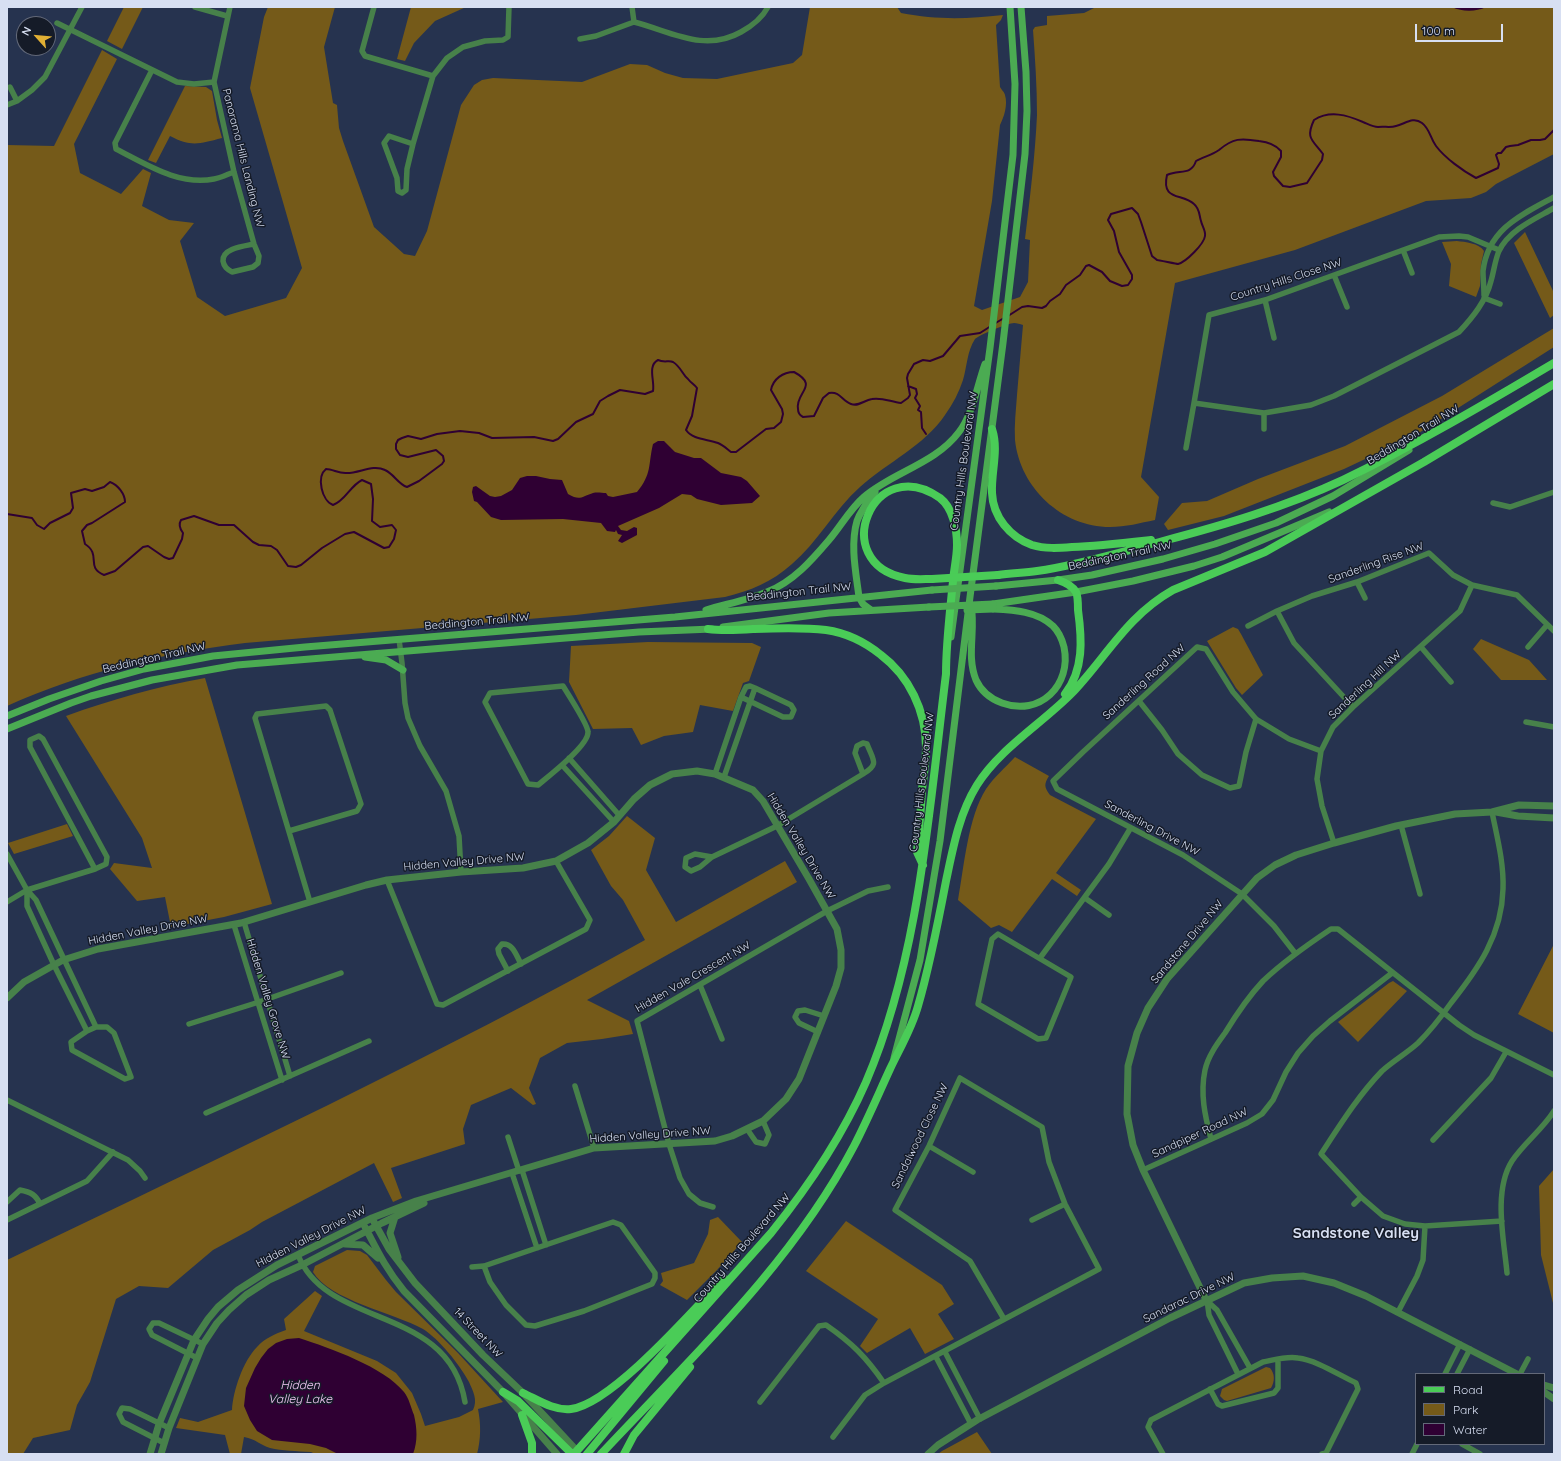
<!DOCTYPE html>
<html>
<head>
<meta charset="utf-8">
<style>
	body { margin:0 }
	#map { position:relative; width:1561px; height:1461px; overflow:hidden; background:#26334f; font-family:Quicksand,sans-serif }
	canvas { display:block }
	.frame { position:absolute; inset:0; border:8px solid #d7dff2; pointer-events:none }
	.legend { position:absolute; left:1415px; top:1373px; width:130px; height:72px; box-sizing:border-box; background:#151b28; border:1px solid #636979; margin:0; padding:5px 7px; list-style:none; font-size:12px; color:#d7dff2 }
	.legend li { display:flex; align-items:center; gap:8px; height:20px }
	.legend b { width:20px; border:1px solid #636979 }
	.north { position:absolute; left:16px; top:16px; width:40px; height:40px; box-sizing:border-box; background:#151b28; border:1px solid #636979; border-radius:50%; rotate:297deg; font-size:11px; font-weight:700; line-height:16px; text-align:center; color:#d7dff2 }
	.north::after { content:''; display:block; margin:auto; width:14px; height:18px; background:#e1af34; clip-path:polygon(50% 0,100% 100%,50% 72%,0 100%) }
	.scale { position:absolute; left:1415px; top:24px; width:88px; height:18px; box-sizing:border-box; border:2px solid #d7dff2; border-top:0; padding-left:5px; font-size:12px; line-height:14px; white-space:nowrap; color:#d7dff2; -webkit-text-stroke:3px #151b28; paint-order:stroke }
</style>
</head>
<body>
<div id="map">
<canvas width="1561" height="1461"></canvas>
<div class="frame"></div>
<ul class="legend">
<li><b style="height:5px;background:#4acc57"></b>Road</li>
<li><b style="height:11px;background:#755a19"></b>Park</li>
<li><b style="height:11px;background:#2f0033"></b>Water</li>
</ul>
<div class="north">N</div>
<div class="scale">100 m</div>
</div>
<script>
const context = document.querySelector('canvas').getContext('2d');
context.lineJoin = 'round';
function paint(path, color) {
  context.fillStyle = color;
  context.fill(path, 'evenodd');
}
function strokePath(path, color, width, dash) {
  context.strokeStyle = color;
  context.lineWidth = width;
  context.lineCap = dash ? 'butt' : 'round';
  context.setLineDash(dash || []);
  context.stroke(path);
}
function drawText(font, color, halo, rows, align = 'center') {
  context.font = font + ' Quicksand,sans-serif';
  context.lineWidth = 3;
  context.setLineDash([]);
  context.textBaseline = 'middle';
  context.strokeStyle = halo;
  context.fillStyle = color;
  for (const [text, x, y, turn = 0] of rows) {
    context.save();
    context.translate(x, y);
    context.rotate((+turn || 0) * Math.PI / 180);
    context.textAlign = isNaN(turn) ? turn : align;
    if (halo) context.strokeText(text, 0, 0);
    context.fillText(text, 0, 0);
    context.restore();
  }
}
const green = new Path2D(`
	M124,7H143L122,49L107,41Z
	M268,7H335L324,47L333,103L337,105L339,128L343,141L374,227L404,254L415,256L427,231L461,105L474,85L482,80L493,78L582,82L630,64L647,65L665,73L683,78L717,79L793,63L802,55L810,7H897L901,13C937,20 967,19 1003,15L1001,20L996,25L1000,87C1001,89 1005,93 1005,95C1008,105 1004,117 1000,125L992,201L974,306L982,310L1020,297L1028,282L1030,240L1025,239C1030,198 1035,156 1037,115C1037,86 1035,58 1033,30L1035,27L1047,25V16L1084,13L1096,7H1554V154L1496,184L1486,192L1471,198L1426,201L1295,250L1175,283L1141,477L1159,497L1155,520C1140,523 1126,527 1110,527C1062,527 1020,488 1015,440C1014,425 1016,410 1017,395C1019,371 1021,348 1023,325C1020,324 1017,323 1014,323C1008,323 979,335 975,339C967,351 967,367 963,380C959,392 953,404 945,415C924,446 888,462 860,487C834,510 818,542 792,564C772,582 750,591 725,597L576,615L245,643C164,653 82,672 7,706V145L54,146L102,50L117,59L74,144L80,173L121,194L143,169L151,173L142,206L169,220L194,223L180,241L197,297L225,316L286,298L302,268L250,88L264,17Z
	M411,7H466L435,21L414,43L405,61L397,59Z
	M185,86L206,87L212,91L217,120L222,138C199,144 191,147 170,136L156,163L148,160Z
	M1525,232L1554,293V315L1550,318L1514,243Z
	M1457,241C1465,242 1479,243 1484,251L1481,264L1480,286L1476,297L1449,286L1451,264L1442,242Z
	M1554,328V347L1414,436L1344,469L1224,516L1168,530L1164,524L1182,503L1207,501L1258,479L1345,446L1442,396Z
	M1233,627L1238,629L1241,634L1263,675L1242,695L1236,688L1207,641Z
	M1481,639L1529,660L1547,680H1501L1473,649Z
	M648,642L752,643L761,647L749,681L743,683L733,711L700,705L693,732L664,736L641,745L632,728L593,729L569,682L571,646Z
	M205,678L272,904L224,917L171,927L165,897L137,901L110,869L114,863L152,868L142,838L66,716C113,699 156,687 205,678Z
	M1015,757L1049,776C1044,784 1044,787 1050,795L1096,819L1056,873L1081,890L1077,896L1052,879L1012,932L999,925L991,928L958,900C964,867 968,817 986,789C994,777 1005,768 1015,757Z
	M627,816L655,838L646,870L676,922L785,861L797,882L587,1000L629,1021L633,1034L602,1039L567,1043L540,1058L529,1088L536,1104L533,1105L511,1088L471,1105L463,1129L465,1144L391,1168L402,1198L393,1202L374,1163L262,1222L250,1230L213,1250L168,1288L139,1286L116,1299L90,1382L77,1405L70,1430L33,1438L23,1454H7V1260C221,1157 437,1056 645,940L623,900L611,886L591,850L609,836Z
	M67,824L73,836L14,854L8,843Z
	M1554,944V1033L1518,1014Z
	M1393,981L1407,991L1358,1042L1338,1022L1389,983Z
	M1554,1169V1307L1541,1255L1539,1186Z
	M718,1217L742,1242L717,1270L687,1300L660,1285L663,1281L661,1273L694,1263L708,1234L710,1220Z
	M846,1221L942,1285L954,1304L938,1314L954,1339L925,1354L910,1328L867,1353L860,1346L878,1319L806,1271Z
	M347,1250L360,1251L367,1255L386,1280L396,1292L458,1353L503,1402L478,1409C481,1424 481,1439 477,1454H315L311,1452C297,1451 282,1451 270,1448C260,1445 256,1439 244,1437L241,1454H230L225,1435L176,1428L180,1418L198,1422L232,1410C233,1391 243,1361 257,1347C265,1338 275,1334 286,1330L284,1319L315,1291L322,1296L304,1331L377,1361L396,1373L412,1393L421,1414L425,1426L459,1417L473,1410C478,1400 473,1391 469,1382C460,1365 439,1339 423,1329C394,1313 329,1300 313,1272L315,1266Z
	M1266,1367L1270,1368C1275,1374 1275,1381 1271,1388L1227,1401L1224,1400L1220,1396L1222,1389Z
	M977,1432L992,1454H938L942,1451Z`);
const water = new Path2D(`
	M1452,7H1486C1476,12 1462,12 1452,7Z
	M658,441H664L675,452L694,458H701L721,473L741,477L747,481L760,496L752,503L721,505L697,499L691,495L682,494L659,508L618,526L621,530L627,531L634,527L637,528V535L622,543L618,541L622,535L618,534L616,530L615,532L607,531L601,523L563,519L501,520L491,517L477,502L474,501L472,492L473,487L476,486L490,496L495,497L501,496L512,490L520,478L527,476H536L550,479L562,480L568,494C580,501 581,497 593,493C597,492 602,493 606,493L608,496L613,497L637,492C652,474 648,465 653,444Z
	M299,1338C330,1348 384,1367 404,1392C409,1398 411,1408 414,1415C417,1428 418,1441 413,1454H338L326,1448L310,1444L272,1440L257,1431L250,1420L244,1406L246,1388L255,1368L261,1358L268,1349L276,1343L287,1339Z`);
const stream = new Path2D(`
	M1008,316L1022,307L1028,306L1042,308L1046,306L1050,301L1060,294L1066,285L1080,275L1086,266L1089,265L1102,272L1110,281L1122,286L1128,285L1132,279V275L1119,252L1114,231L1108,220L1111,214L1132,208L1138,214L1141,222L1152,256C1153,257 1156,259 1157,260C1158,260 1177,264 1178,264C1186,262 1204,244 1205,236C1206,231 1202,226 1201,221C1199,215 1200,209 1194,204C1182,193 1161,201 1167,175C1179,169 1191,176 1196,161C1203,157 1212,155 1219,150C1233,138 1241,138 1259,141C1268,142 1275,144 1281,151V157L1273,172L1274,176L1283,186L1290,187L1307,183L1322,160L1323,154C1313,140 1305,139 1314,120C1330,110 1347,115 1363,122C1368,124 1373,127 1378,127C1384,126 1390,128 1396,126C1405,124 1413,116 1422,123C1430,129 1430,138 1436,146C1445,158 1463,171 1476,178L1498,168L1499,164L1496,155L1498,153H1501L1506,147L1510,146L1518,145L1531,140H1540L1545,139L1554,130
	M994,324L1004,318
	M908,386L916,389L917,394L915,398L920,406L918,410L921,412L922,428L926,434
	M7,514L32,518L37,525L44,529L50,523L70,513L73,508L71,493L85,489L92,491L104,487L110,482C118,485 125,494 125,502L92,523L87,525L82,531L85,544C102,555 85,567 104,575L115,571L143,547L148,546L164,557L169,559L173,558L182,539L183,533C180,529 178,525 181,520L194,516L219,525H234L253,542L259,545L271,546L277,550L288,566L296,567L301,565L322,548L345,534L354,532L384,548L389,547L394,539L396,530L392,525L380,527L372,521L373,499L371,484L362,480C350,486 345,501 333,505C322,501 316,477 326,469C333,469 339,474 347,473C360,473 373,464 385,470C394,474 398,484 407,487L419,481L442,464L444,461L443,456L436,450L408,457L400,455L396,449V444L398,440L402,438L408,436L421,439L437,434L460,431L479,433L492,438L534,437L553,441L558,439L576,422L593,414L600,401L608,396L620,390L645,394L653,391C655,381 647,366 658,360C664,363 669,360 673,362C681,367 682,374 688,379C691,383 694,384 697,388L692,416L686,430C693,440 708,439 718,443C723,445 727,449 731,452H736L766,429L774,428L781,422L783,414L782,409L771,390C773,379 783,372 794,372C820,386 795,392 798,409C798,413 799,415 803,417L814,416L823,398L829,393C840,391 842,401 851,404C859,407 864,400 872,399C882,397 891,402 901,403L908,398L910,395L907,378L908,374L914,364L923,360L930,361L943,356L960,336L980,333L991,326`);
const minor = new Path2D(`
	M195,7L227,16
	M230,7L214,82L234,172L254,244L259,256L258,263L253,267L232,272C227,269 224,267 223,261C222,248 245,246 254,244
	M374,7L362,51L365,56L433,76
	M632,7L634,22C670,31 704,53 741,32C752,26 762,18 768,7
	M57,23L177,82L194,84L214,82
	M580,39L596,36L634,22
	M152,70L115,143L116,149C146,164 179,186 214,179C221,178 228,174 234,172
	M10,87L17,101
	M7,105L17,101L32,90L45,77L82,7
	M413,144L389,136L384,143L397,178L398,191L402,193L406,190L407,169L413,144L433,76L447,58L463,47L485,41L503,40L508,37L509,7
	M1403,250L1412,273
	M1499,250L1468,237L1459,236L1439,237L1265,300L1209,315L1194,403L1264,413L1311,405L1334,396L1459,332C1473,317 1486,301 1491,281C1494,271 1495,260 1499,251C1509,230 1535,219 1554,208
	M1334,275L1347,307
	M1484,295C1484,287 1483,279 1483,271C1488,229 1521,215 1554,197
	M1484,298L1500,304
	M1265,300L1274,338
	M1264,413V429
	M1186,448L1194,403
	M1493,503L1510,507L1554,492
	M1357,582L1365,598
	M1277,611L1294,643L1353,707
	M1248,626L1277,611L1312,596L1357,582L1429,553L1453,575L1472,585L1517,595L1554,631
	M399,639L402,663L405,703L408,718L420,746L446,791L459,836L461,872
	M1421,647L1451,682
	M1528,647L1547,625
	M563,686C568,694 588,725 588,732C589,745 549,776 538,785L528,784L485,702L490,693Z
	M1139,701L1162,730L1178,754L1202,775L1230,788L1239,786L1246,752L1256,719
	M1526,722L1554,727
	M39,736L43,739L107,857L106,864L95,869L30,747V740Z
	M569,758L619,815
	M562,765L614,822
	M715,774L741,697L746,687L750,686L755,688L791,705L794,710L791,717H783L741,697
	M724,777L755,688
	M1492,812C1497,837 1504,863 1503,889C1502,935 1478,969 1451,1003C1441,1017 1430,1031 1418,1043C1407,1053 1393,1061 1382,1071C1358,1096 1340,1125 1321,1154L1361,1197L1383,1216L1405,1224L1425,1226L1502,1221
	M1401,825L1420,894
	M289,831L357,811L361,804L330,710L326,706L257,714L255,718L310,902
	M1334,843L1322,806L1317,779L1321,751L1333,727L1353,707L1460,611L1472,585
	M7,854L27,890L36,900L96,1027
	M712,857L695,854L686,858L685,867L691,871L700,867L712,857L777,826L863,774C880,764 873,760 867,744L863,743L857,746L855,753L863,774
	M387,880L437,1004L443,1005L586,929L590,920L556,861
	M27,891V906L54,965L87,1031
	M1085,898L1109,915
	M7,902L27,890L95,869
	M244,922L290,1076
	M234,925L282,1080
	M998,934L1071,977L1046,1038L1038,1039L978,1004L992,939Z
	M1295,953L1274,926L1242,894L1183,855L1057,789L1053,781L1083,752L1197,647L1206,649L1233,692L1256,719L1289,739L1321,751
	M1040,958L1109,864L1130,829
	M508,971L499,954L498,949L502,944C513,943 516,955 521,964
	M700,985L722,1039
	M189,1024L259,1002L341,973
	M96,1027H107L114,1033L131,1077L125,1079L72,1050L71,1042L87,1031Z
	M818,1032L799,1023L795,1017L798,1011L805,1010L824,1016
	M575,1086L594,1148
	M7,1100L128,1160L140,1171L145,1178
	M206,1113L369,1041
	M747,1129L756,1142L765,1144L769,1135L763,1121
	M508,1137L519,1171
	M1211,1139C1205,1116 1200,1094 1205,1070C1208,1056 1217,1044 1225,1033C1236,1015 1249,996 1263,981C1284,961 1307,945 1331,929H1338L1459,1025L1474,1035L1554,1075
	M1433,1140L1491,1078L1506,1052
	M929,1146L973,1172
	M522,1170L546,1245
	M1143,1170L1247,1123L1262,1114L1273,1100L1286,1072L1298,1053L1313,1036L1330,1021L1392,973
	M512,1173L537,1248
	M7,1202L20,1190C31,1192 36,1195 40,1204
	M1354,1204L1361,1197
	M713,1207L700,1203L689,1194L680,1178L669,1144L637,1021L827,911L868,891L888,887
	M7,1220L87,1181L113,1152
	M1032,1220L1065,1204
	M298,1255C328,1330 449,1304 465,1402
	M472,1267L484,1266L613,1222L621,1225L655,1273V1278L652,1284L584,1311L535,1326L526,1325L506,1305L490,1282L484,1266
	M1507,1273C1504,1240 1493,1191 1512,1161C1524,1143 1542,1130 1554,1111
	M1206,1300L1217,1310L1250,1368
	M1207,1300L1209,1315L1238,1374
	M1398,1312L1417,1276L1423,1260L1425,1226
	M945,1352L980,1419
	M936,1357L971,1424
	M197,1358L152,1335L149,1329L153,1323H159L203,1344
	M1445,1374L1460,1344
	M1457,1374L1470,1349
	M1520,1374L1528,1359
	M1210,1389L1218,1404L1222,1406L1274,1393L1278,1388V1359
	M760,1402L819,1326L826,1325C852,1343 866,1357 884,1383
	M833,1437L865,1395L884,1383L1099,1269L1065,1204L1049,1162L1042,1127L960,1078L929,1146L895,1210L970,1261L1004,1319
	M164,1443L123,1422L119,1414L122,1408L130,1409L169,1428
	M1462,1444L1480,1454
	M1163,1454L1148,1427L1151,1420L1263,1362C1274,1360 1286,1356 1298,1358C1316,1360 1339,1375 1356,1383L1358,1389L1326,1453L1322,1454
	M1412,1454L1417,1444`);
const tertiary = new Path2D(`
	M1496,812L1518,816L1554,818
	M7,998L24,982L63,960L98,949L241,923L366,885L387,880L461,872L523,868L556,861L588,843L614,822L634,799L650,785L672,774L697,771L715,774L753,790L763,801L809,879L837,929L841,950V968L836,986L799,1079L786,1099L763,1121L732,1136L715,1141L594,1148L416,1201L372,1218L277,1265L238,1290L218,1307L208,1319L194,1340L159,1424L150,1454
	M395,1217L390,1233L398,1257
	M374,1222L389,1249L415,1283L483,1355L523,1393L577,1451
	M365,1227C378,1252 386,1269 404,1291L503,1392L557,1454
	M345,1244L363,1245L378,1258
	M1206,1300L1143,1170L1133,1145L1127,1114L1128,1066L1137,1033L1148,1008L1167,979L1257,878L1275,865L1296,855L1334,843L1396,826L1455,814L1492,812L1519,805L1554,806
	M1544,1385L1554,1388
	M1544,1392L1554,1399
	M161,1454L169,1428L203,1344L217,1323L229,1310L246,1295L269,1280L302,1265L382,1223L424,1203
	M928,1454L938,1445L977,1420L1170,1318L1244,1283L1272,1278L1303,1276L1334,1283L1366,1296L1517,1374`);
const secondary = new Path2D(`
	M996,586L1058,580L1092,575L1163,559L1215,544L1276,523L1333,496L1409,450
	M993,604L1076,592L1133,581L1194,566L1222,557L1329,512
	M971,605C976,631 966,655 976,680C981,691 991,699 1002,703C1040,717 1072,685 1064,647C1062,639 1059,632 1053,626C1037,611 1014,610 993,609
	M706,610C726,604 748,600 767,592C793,582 812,560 829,540C841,526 850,509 864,497C893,472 935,464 959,432C973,414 977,386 985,364
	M871,610L863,604L859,597C856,573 850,545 857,521C861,510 868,501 875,492
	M723,627L829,613L929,607
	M951,637L990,348L1013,155L1015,84L1010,7
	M365,657L386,660L403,670
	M7,716L49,699L101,681L144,669L213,656L305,647L675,617L932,590
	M7,729L71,703L91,696L152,680L237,665L639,632L712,629
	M894,1058L920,960L940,841L970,597L1003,343L1025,154L1027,111L1026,72L1021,7`);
const primary = new Path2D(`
	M992,429C999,450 991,471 992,493C993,517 1010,537 1032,545C1045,549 1059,548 1072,547C1098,546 1124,543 1151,540
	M998,575C1011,573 1024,573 1037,571C1079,565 1121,552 1163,541C1224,525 1285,507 1343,480C1415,445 1485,404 1554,363
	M1058,580C1064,582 1072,585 1076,592C1078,596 1078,605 1078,610C1082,639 1084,670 1065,694
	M708,629C723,631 738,630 754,629C778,628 802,627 826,630C847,633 865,642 881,655C909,676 926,711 926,747C926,760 924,775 922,789C921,810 919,831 917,852L923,865
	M503,1392L518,1401L572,1454
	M523,1393C538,1400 554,1411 571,1409C612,1404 694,1309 724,1278
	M522,1415L532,1443V1454
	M574,1454L771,1233C808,1187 842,1137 866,1082C920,956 929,809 946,674C946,643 950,612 953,581C954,569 957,557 957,545C957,529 953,508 940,498C873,451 827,563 905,578C914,580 924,579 932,579
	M587,1454L664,1361
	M601,1454C691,1358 792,1264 854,1146C867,1121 878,1095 890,1069C900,1048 912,1028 918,1006C930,965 938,923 946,881C953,848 959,814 977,785C1000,748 1043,723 1073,692C1107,656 1127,616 1173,590L1265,552L1424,462L1554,384
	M624,1454L634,1435L690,1367`);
const secondaryBridge = new Path2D(`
	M932,590L996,586
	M929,607L993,604
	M967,610L993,609`);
const primaryBridge = new Path2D(`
	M932,579L998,575`);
const streetNames = [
	["Panorama Hills Landing NW",243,158,76],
	["Country Hills Close NW",1286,280,-18],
	["Beddington Trail NW",1413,435,-31],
	["Country Hills Boulevard NW",964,461,-82],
	["Beddington Trail NW",1120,556,-12],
	["Sanderling Rise NW",1376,563,-20],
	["Beddington Trail NW",799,592,-6],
	["Beddington Trail NW",477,622,-5],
	["Beddington Trail NW",154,658,-13],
	["Sanderling Road NW",1144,682,-42],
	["Sanderling Hill NW",1365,685,-43],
	["Country Hills Boulevard NW",922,782,-83],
	["Sanderling Drive NW",1152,828,28],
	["Hidden Valley Drive NW",801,846,59],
	["Hidden Valley Drive NW",464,862,-5],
	["Hidden Valley Drive NW",148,930,-11],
	["Sandstone Drive NW",1187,942,-50],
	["Hidden Vale Crescent NW",693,977,-30],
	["Hidden Valley Grove NW",268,999,73],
	["Sandpiper Road NW",1200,1133,-25],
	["Hidden Valley Drive NW",650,1135,-4],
	["Sandalwood Close NW",920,1136,-64],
	["Hidden Valley Drive NW",311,1237,-27],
	["Country Hills Boulevard NW",742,1248,-49],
	["Sandarac Drive NW",1189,1298,-26],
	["14 Street NW",478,1333,46]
];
const waterNames = [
	["Hidden",300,1385],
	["Valley Lake",300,1399]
];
const districtNames = [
	["Sandstone Valley",1356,1233]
];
paint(green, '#755a19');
paint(water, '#2f0033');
strokePath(stream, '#2f0033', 2);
strokePath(minor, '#47814a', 5.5);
strokePath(tertiary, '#47814a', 7);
strokePath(secondary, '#4bab52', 7);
strokePath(primary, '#4acc57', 8);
strokePath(secondaryBridge, '#4bab52', 7);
strokePath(primaryBridge, '#4acc57', 8);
drawText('11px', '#d7dff2', '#151b28', streetNames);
drawText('italic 12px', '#f3c6f5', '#151b28', waterNames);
drawText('bold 15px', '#d7dff2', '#151b28', districtNames);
</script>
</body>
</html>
